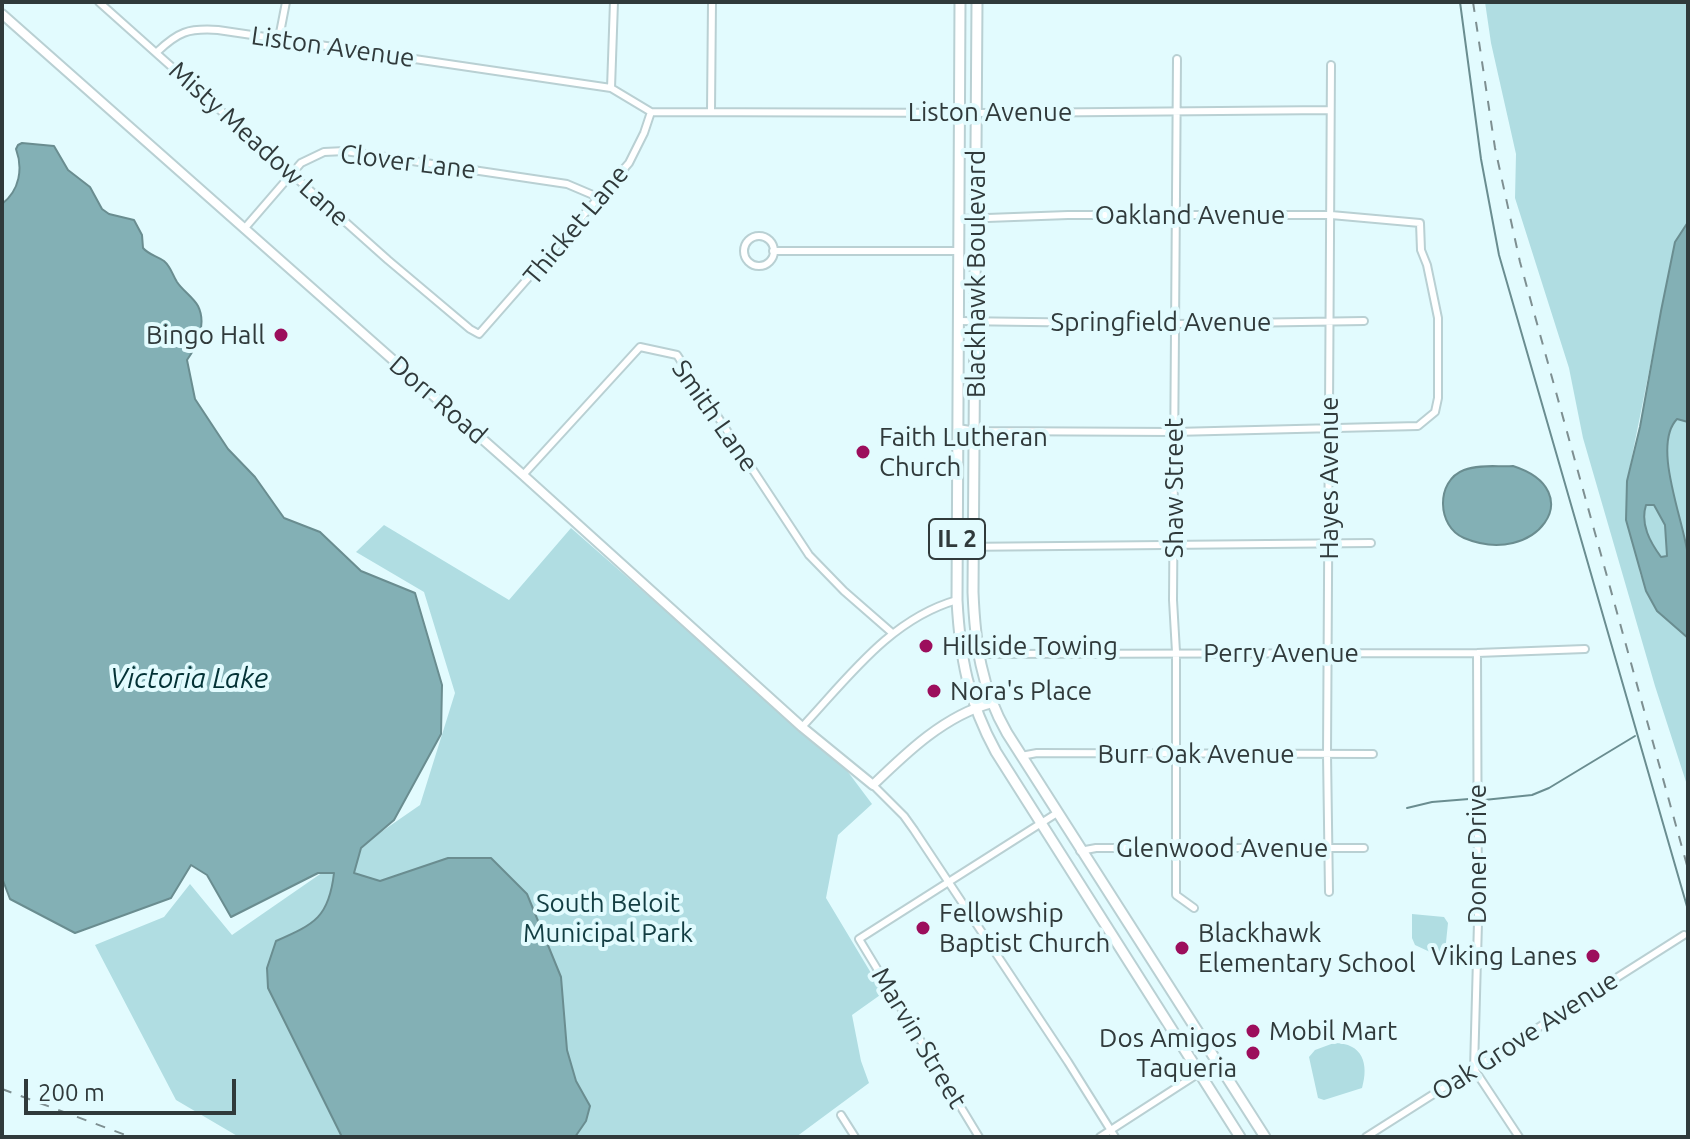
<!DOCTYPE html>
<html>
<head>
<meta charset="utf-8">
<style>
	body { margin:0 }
	#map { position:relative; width:1690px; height:1139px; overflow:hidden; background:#e2fbfe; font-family:Ubuntu,sans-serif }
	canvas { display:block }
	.frame { position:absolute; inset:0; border:4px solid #303a3b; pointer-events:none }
	.scale { position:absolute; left:24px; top:1079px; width:212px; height:36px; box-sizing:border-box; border:4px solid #303a3b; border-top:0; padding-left:10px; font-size:24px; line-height:28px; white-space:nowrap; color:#303a3b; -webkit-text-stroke:6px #e2fbfe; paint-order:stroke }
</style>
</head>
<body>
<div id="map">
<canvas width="1690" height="1139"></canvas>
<div class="frame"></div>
<div class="scale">200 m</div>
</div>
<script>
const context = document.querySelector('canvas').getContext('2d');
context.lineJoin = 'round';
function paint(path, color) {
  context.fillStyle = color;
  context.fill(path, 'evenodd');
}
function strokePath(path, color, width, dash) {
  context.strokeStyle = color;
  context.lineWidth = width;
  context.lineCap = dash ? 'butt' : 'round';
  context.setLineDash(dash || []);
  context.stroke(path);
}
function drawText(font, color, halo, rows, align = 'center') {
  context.font = font + ' Ubuntu,sans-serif';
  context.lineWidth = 8;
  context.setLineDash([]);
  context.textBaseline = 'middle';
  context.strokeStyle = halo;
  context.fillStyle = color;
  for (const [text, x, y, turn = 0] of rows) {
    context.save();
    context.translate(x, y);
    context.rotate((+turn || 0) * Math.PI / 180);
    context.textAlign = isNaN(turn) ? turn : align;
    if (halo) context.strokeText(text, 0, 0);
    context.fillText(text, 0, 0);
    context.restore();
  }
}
const green = new Path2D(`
	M1485,2H1688V222L1675,242L1627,481L1640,574L1657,611L1688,638V788L1655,686L1583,438L1569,368L1515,198L1516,154L1491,43Z
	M1677,419L1688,422V556C1683,524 1653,445 1677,419Z
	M1646,505H1654L1665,525L1667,556L1661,557C1650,542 1641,524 1646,505Z
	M384,525L509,600L571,528L845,768L872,804L838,835L826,898L883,993L852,1015L861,1061L869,1083L796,1137H239L176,1100L95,945L164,917L190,884L232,935L420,805L455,693L424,592L356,552Z
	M1412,914L1444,917L1448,923L1445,952H1430L1415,945L1412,938Z
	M1334,1043C1363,1043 1369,1064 1362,1088L1324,1100L1318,1098L1309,1057L1315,1050Z`);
const water = new Path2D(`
	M22,143L54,146L68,170L90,187L102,209L109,214L134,220L142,235L143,248C149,255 157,256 164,261C171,267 172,274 177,282C183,291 193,297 198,306C207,324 197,346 187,360L195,399L228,449L255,477L284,518L320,532L361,571L415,593L442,685L441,734L394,820L361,848L354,873L380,881L448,858H491L527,894L561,977L567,1050L576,1081L590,1106L586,1121L575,1137H342L268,988L267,968L276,941C315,924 329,917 334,873H318L231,917L207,875L191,865L171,898L75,933L10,899L2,878V204C20,190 23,168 16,149L18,145Z
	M1688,222V422L1677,419C1651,446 1685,523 1688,557C1690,584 1688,611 1688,638L1657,611L1646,591L1626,520L1627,481L1640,427L1661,311L1675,242ZM1646,505H1654L1665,525L1667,556L1661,557C1650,542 1640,524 1646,505Z
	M1513,466C1591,491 1536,568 1464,538C1437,527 1435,481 1464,470C1479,464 1498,467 1513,466Z`);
const stream = new Path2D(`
	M1460,2L1481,159L1499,255L1688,910
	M1484,800L1532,795L1549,788L1635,736
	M1407,808L1432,802L1469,799`);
const street = new Path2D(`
	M99,2L388,260L470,329L479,334L629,163L644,133L651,112L611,88L614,2
	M279,38L286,2
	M157,52C178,32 188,28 218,30L611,88
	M1177,59L1173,600L1176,652V895L1194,908
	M711,111L712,2
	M651,112L1000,113L1330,110
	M244,229L301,163L324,152L345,151L567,184L600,198
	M744 251a15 15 0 1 1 30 0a15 15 0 1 1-30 0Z
	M773,251H959
	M958,321L1175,324L1364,321
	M958,428L976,431L1174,432L1418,426L1435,412L1438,398V318L1427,265L1421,250L1420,223L1331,215H1068L960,219
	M523,475L640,347L677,355L809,555L844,591L891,632
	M957,547L1371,543
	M1477,653L1478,922L1474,1069L1519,1137
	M977,654L1477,653L1585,649
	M802,727C848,678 890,619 957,600
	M1021,756L1037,753L1373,754
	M873,785L904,816L914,830L1068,1062L1115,1137
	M1080,851L1096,848H1364
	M1329,892L1327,754L1331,65
	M841,1115L855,1137
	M979,1137L859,939L1057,813
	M1100,1137L1216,1062
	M1366,1137L1684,935`);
const secondary = new Path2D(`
	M2,14L523,475L802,727L873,785C906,753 945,715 992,703`);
const primary = new Path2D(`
	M960,2L957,600C960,657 968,701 996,752L1240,1137
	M977,2L973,592C975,643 981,688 1007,733L1265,1137`);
const rail = new Path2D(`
	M1473,2L1495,148L1520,262L1688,869
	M2,1089L131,1137`);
const markers = [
	[281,335,8,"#9c0e5c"],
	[863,452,8,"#9c0e5c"],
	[926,646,8,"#9c0e5c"],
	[934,691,8,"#9c0e5c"],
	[923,928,8,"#9c0e5c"],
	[1182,948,8,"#9c0e5c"],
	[1593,956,8,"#9c0e5c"],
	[1253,1031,8,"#9c0e5c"],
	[1253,1053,8,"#9c0e5c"]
];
const shields = [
	[957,539,56]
];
const shieldNames = [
	["IL 2",957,539]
];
const streetNames = [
	["Liston Avenue",333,47,8],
	["Liston Avenue",990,112],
	["Misty Meadow Lane",259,144,42],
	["Clover Lane",408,162,7],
	["Oakland Avenue",1190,215],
	["Thicket Lane",576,225,-50],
	["Blackhawk Boulevard",976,274,-90],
	["Springfield Avenue",1161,322],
	["Dorr Road",438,400,41],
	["Smith Lane",715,416,55],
	["Hayes Avenue",1329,478,-90],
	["Shaw Street",1174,488,-90],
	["Perry Avenue",1281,653],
	["Burr Oak Avenue",1196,754],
	["Glenwood Avenue",1222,848],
	["Doner Drive",1477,854,-90],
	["Oak Grove Avenue",1525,1036,-33],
	["Marvin Street",919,1038,59]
];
const poiNames = [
	["Bingo Hall",265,335,"right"],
	["Faith Lutheran",879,437],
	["Church",879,467],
	["Hillside Towing",942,646],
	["Nora's Place",950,691],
	["Fellowship",939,913],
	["Baptist Church",939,943],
	["Blackhawk",1198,933],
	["Elementary School",1198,963],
	["Viking Lanes",1577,956,"right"],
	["Mobil Mart",1269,1031],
	["Dos Amigos",1237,1038,"right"],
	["Taqueria",1237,1068,"right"]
];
const parkNames = [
	["South Beloit",608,903],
	["Municipal Park",608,933]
];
const waterNames = [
	["Victoria Lake",189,679]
];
paint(green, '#b0dde2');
paint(water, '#83b0b5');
strokePath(water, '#6a8d90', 2);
strokePath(stream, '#6a8d90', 2);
strokePath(street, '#b9d0d3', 10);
strokePath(secondary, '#b9d0d3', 12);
strokePath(primary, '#b9d0d3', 13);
strokePath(street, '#fff', 6);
strokePath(secondary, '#fff', 8);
strokePath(primary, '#fff', 9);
strokePath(rail, '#7e8f91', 2, [10, 10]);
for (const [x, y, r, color] of markers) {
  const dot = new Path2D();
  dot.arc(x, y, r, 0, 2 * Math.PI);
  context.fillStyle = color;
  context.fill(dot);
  strokePath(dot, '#e2fbfe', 3);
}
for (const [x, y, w] of shields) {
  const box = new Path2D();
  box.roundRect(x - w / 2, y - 20, w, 40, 6);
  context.fillStyle = '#e2fbfe';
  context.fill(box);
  strokePath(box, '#303a3b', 2);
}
drawText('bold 24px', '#303a3b', null, shieldNames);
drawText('26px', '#303a3b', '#e2fbfe', streetNames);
drawText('26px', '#303a3b', '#e2fbfe', poiNames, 'left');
drawText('26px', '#123d42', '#e2fbfe', parkNames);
drawText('italic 28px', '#033236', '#e2fbfe', waterNames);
</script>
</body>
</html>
